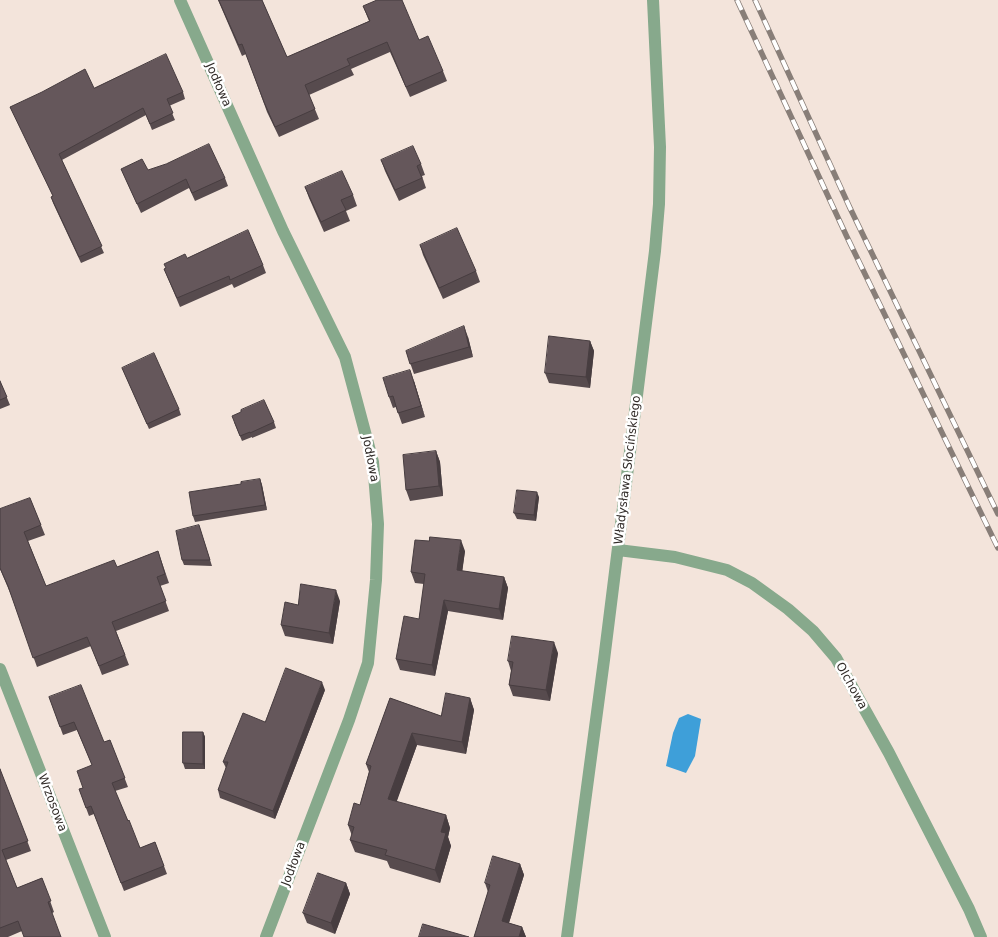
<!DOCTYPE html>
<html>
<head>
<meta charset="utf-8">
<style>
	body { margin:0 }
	canvas { display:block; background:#f3e4db }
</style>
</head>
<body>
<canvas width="998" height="937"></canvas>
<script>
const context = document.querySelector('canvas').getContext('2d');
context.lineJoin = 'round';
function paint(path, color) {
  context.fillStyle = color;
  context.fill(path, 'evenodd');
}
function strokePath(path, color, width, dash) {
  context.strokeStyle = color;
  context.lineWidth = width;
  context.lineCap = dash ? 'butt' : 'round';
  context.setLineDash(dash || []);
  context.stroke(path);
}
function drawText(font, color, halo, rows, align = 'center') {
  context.font = font + ' "DejaVu Sans",sans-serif';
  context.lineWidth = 5;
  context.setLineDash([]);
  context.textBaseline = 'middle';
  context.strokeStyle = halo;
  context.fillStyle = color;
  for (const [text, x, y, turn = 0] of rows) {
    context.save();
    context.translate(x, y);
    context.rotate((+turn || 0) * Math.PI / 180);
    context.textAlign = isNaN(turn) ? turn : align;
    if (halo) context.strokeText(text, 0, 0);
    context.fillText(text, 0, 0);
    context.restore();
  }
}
const water = new Path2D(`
	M688,714L701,719L695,756L686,773L666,766L673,733L679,718Z`);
const minor = new Path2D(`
	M180,0L283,231L345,357L373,462L378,524L376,580L368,663L349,720L266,937
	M618,550L675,557L727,570L752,583L788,609L813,631L836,658L889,753L969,909L981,937
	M0,669L105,937
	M567,937L604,660L655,251L659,204L660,147L653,0`);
const rail = new Path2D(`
	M737,0L847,237L998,548
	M755,0L850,208L998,514`);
const wall = new Path2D(`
	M218,0H262L287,57L369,21L363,6L419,40L443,71L447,81L410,97L390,52L351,69L354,75L309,95L319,119L279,137L267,112L246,54L242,56Z
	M94,88L183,92L185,99L169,106L175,120L152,130L146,115L62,160L104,253L81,263L53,203L51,197L53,196L13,113L10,107Z
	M381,160L421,164L425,175L422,176L426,188L399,201L385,171Z
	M121,169L148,170L225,178L228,186L195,201L189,188L141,213Z
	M305,187L353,195L357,206L346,211L350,221L324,232L309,198Z
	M420,245L476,271L480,282L443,299L423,255Z
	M187,258L263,265L266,273L234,288L232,284L180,307L164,269Z
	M468,337L473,357L414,374L406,351Z
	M590,341L594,351L590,388L549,383L545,373Z
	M122,368L179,409L181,415L149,429Z
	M0,381L10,405L0,409Z
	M414,381L425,417L402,424L396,407L393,408L389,397Z
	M234,422H274L276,428L252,438V437L242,441Z
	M436,451L440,462L443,496L410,501L406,490Z
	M260,479L262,485L267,510L195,522L193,516L241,484Z
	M539,497L536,521L517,519L514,513Z
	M30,498L45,535L28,541L46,586L117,567L158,551L169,583L160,586L169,611L116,631L129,665L102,675L91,646L37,667L11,595L0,569V509Z
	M199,525L212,566L184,565L182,560Z
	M465,551L462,571L504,577L508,588L503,620L448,611L435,676L400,670L396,659L419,619L424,584L415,583L411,572Z
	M340,601L333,644L285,636L281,625Z
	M558,653L550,701L513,696L509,685L511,671L508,661Z
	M325,690L275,819L220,798L218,790L226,768L223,762L265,722Z
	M49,697L104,742L110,740L128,787L115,791L128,821L140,848L155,842L167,874L124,891L94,814L89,816L79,789L83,788L92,765L77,730L63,735Z
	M390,698L441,716L470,698L474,710L466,754L417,745L396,802L446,815L450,828L448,837L451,846L440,883L390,868L387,861L355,852L350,840L352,836L348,825L360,805L369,772L366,764Z
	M203,732L205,737V769H185L183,763Z
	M0,769L31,851L6,860L17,888L42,878L54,912L22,931L8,937H0Z
	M520,864L524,875L509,923L522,927L526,937H474L488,892L485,883Z
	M346,883L350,894L335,934L307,923L303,913Z`);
const shadedWall = new Path2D(`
	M464,326L468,337L473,357L469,347Z
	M590,341L594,351L590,388L586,377Z
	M410,370L414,381L425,417L421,406Z
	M436,451L440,462L443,496L439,486Z
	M260,479L262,485L267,510L265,505Z
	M537,492L539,497L536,521L534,515Z
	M461,540L465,551L461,581L457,570Z
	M504,577L508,588L503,620L499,609Z
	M336,590L340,601L333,644L329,633Z
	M444,600L448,611L435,676L432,665Z
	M554,642L558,653L550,701L546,690Z
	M322,682L325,690L275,819L273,811Z
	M470,698L474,710L466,754L462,742Z
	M203,732L205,737V769L203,764Z
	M412,733L417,745L393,812L388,799Z
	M446,815L450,828L448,837L451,846L440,883L435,870L441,832Z
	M520,864L524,875L506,932L502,921Z
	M346,883L350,894L335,934L331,923Z
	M522,927L526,937H519Z`);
const building = new Path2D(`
	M219,0H262L287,57L370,21L363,6L377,0H402L419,40L428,36L443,71L406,87L387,42L347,59L350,65L305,85L315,109L275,127L264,102L242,44L239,45Z
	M166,54L183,92L167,99L173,113L150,124L143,108L59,154L102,246L79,257L51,197L53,196L10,107L42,92L85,69L94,88Z
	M209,144L225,178L192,193L186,179L137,204L121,169L142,159L148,170L166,164Z
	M413,146L421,164L417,166L422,178L395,190L381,160Z
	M342,171L353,195L341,200L346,210L321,222L305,187Z
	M457,228L476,271L439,288L420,245Z
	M248,230L263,265L230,280L229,276L177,298L164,269L166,268L164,264L185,254L187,258Z
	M464,326L469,347L410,364L406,351Z
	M549,336L590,341L586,377L545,373Z
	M154,353L179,409L147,424L122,368Z
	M410,370L421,406L398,413L393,396L389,397L383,378Z
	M0,381L7,397L0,400Z
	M264,400L274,422L250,433V432L240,436L232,416L241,412V410Z
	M436,451L439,486L406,490L403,455Z
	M260,479L265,505L193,516L189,492L241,484V482Z
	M517,490L537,492L534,515L514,513Z
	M30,498L41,525L24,532L46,586L114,560L117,567L158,551L165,574L157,577L166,601L112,622L125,655L99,666L87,637L33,658L8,586L0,568V509Z
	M199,525L210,560H182L176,531Z
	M430,537L461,540L457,570L504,577L499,609L444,600L432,665L396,659L404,616L419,619L425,574L411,572L415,540L429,541Z
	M301,584L336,590L329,633L281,625L285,602L298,605Z
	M512,636L554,642L546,690L509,685L513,662L508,661Z
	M286,668L322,682L273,811L218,790L228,762H223L243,713L265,722Z
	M81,685L104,742L110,740L125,778L112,783L128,821L129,820L140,848L155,842L164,866L121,883L91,806L86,808L79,789L83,788L77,771L92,765L74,722L60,727L49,697Z
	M446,693L470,698L462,742L412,733L388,799L446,815L441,832L446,833L435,870L385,855L387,850L350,840L354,827L348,825L354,803L360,805L371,766L366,764L390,698L441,716Z
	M183,732H203V764L183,763Z
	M0,769L28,841L2,850L17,888L42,878L51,901L48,902L61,937H24L18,921L0,928Z
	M493,856L520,864L502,921L522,927L519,937H474L490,885L485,883Z
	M318,873L346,883L331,923L303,913Z
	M423,924L469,937H419Z`);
const streetNames = [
	["Jodłowa",218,85,66],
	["Jodłowa",370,459,79],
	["Władysława Słocińskiego",628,470,-83],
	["Olchowa",851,686,61],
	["Wrzosowa",52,803,69],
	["Jodłowa",294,864,-69]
];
paint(water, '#3e9fd9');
strokePath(minor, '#87a98c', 12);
strokePath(rail, '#887e78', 5.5);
strokePath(rail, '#fff', 4, [11]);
paint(wall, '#574b4e');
paint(shadedWall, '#473d40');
paint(building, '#65575b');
strokePath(building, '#473d40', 1);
drawText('12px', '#322c29', '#fff', streetNames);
</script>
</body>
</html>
